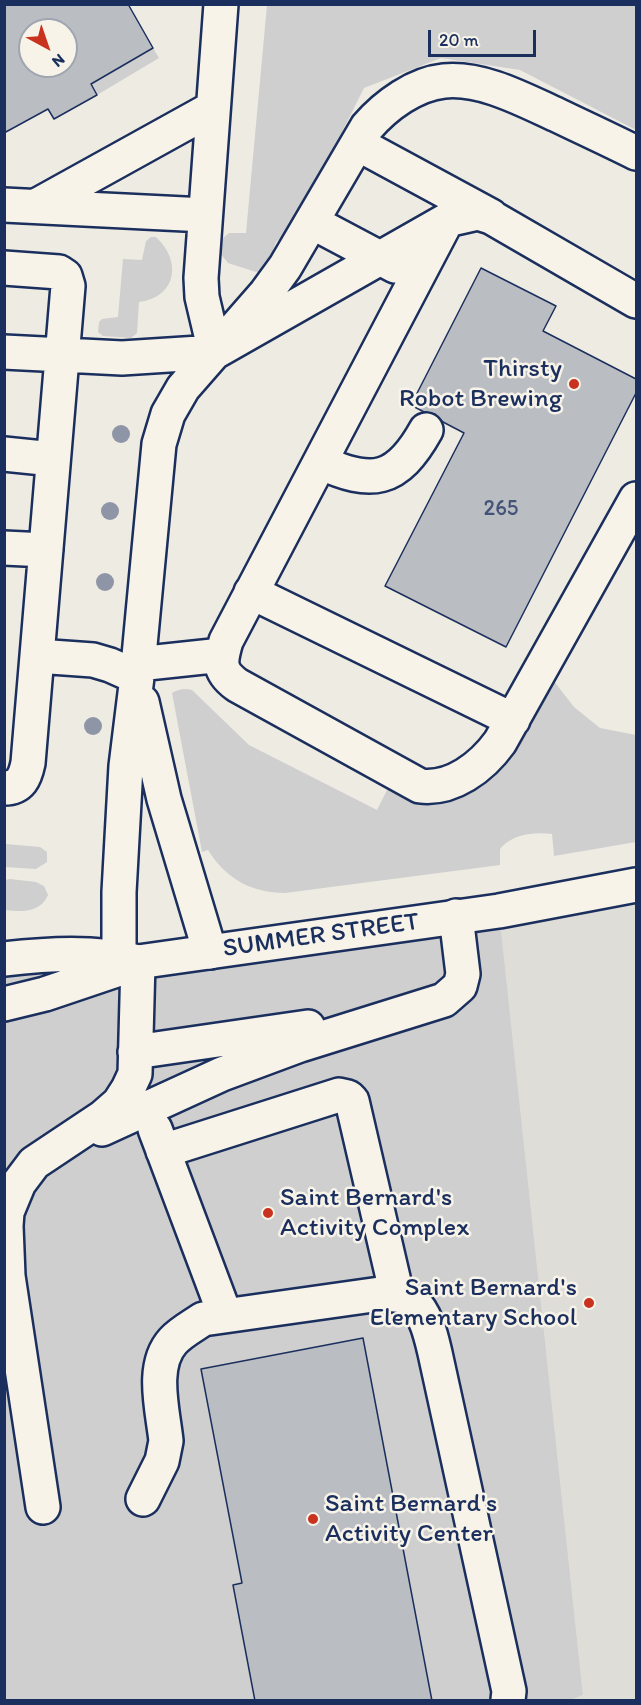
<!DOCTYPE html>
<html>
<head>
<meta charset="utf-8">
<style>
	body { margin:0 }
	#map { position:relative; width:641px; height:1705px; overflow:hidden; background:#eeebe2; font-family:Itim,sans-serif }
	canvas { display:block }
	.frame { position:absolute; inset:0; border:6px solid #1b2f5e; pointer-events:none }
	.north { position:absolute; left:18px; top:18px; width:60px; height:60px; box-sizing:border-box; background:#f7f3e8; border:2px solid #9fa5b1; border-radius:50%; rotate:140deg; font-size:16px; font-weight:700; line-height:24px; text-align:center; color:#1b2f5e }
	.north::after { content:''; display:block; margin:auto; width:21px; height:27px; background:#c8321e; clip-path:polygon(50% 0,100% 100%,50% 72%,0 100%) }
	.scale { position:absolute; left:428px; top:30px; width:108px; height:27px; box-sizing:border-box; border:3px solid #1b2f5e; border-top:0; padding-left:8px; font-size:18px; line-height:21px; white-space:nowrap; color:#1b2f5e; -webkit-text-stroke:4px #f7f3e8; paint-order:stroke }
</style>
</head>
<body>
<div id="map">
<canvas width="641" height="1705"></canvas>
<div class="frame"></div>
<div class="north">N</div>
<div class="scale">20 m</div>
</div>
<script>
const context = document.querySelector('canvas').getContext('2d');
context.lineJoin = 'round';
function paint(path, color) {
  context.fillStyle = color;
  context.fill(path, 'evenodd');
}
function strokePath(path, color, width, dash) {
  context.strokeStyle = color;
  context.lineWidth = width;
  context.lineCap = dash ? 'butt' : 'round';
  context.setLineDash(dash || []);
  context.stroke(path);
}
function drawText(font, color, halo, rows, align = 'center') {
  context.font = font + ' Itim,sans-serif';
  context.lineWidth = 5;
  context.setLineDash([]);
  context.textBaseline = 'middle';
  context.strokeStyle = halo;
  context.fillStyle = color;
  for (const [text, x, y, turn = 0] of rows) {
    context.save();
    context.translate(x, y);
    context.rotate((+turn || 0) * Math.PI / 180);
    context.textAlign = isNaN(turn) ? turn : align;
    if (halo) context.strokeText(text, 0, 0);
    context.fillText(text, 0, 0);
    context.restore();
  }
}
const built = new Path2D(`
	M636,885V1700H571L583,1695L499,911Z`);
const green = new Path2D(`
	M267,5H636V130L520,70L441,58L364,88L297,222L276,242L268,263L261,271L256,272L228,263L220,253L223,238L229,233H246Z
	M153,48L159,58L97,95L91,84Z
	M151,237H156C182,261 177,297 139,302L137,333L131,338L103,336L98,332L99,322L102,319L118,317L123,259L142,260L146,241Z
	M553,680L574,707L600,728L636,735V842L554,856L552,834C534,832 512,834 500,849V865L285,893C252,893 226,879 208,850L202,852L172,693C179,689 184,688 192,690L249,745L377,810L389,786L418,798Z
	M5,844L40,847L47,852V862L36,869L5,867Z
	M10,879L36,882L44,886L48,895C40,913 22,912 5,910V880Z
	M499,911L583,1695L571,1700H5V959Z`);
const building = new Path2D(`
	M4,4H128L153,48L91,84L97,95L54,119L48,109L4,133ZM30,30H66V66H30Z
	M481,268L556,306L543,331L636,379V393L506,647L385,586L464,433L443,422L435,414L424,412L411,405Z
	M363,1338L432,1701H255L233,1585L242,1583L201,1369Z`);
const minor = new Path2D(`
	M358,144L491,216
	M4,205L205,215
	M36,206L213,108
	M447,220L226,641C220,662 218,671 237,685L420,786C452,790 482,767 500,742L636,499
	M312,222L395,266
	M4,268L59,272L65,276L68,286L28,763C25,777 21,788 4,788
	M4,352L122,358L215,352L447,220L478,213L491,217L636,301
	M215,352L202,297L201,278L221,4
	M4,454L53,459
	M320,462C372,486 397,482 426,430
	M4,548L46,550
	M251,592L513,720
	M37,656L93,660L110,665L137,677
	M138,664L222,655
	M142,702L164,799L210,952
	M119,969V892L126,766L137,677L159,444L168,414L183,388L266,293L285,267L367,127C386,105 415,84 444,81C482,77 524,100 557,115C584,128 610,140 636,153
	M135,1052L308,1027
	M102,1129L222,1074L300,1045L444,1000L460,986L463,974L456,916
	M155,1129L225,1315
	M163,1151L339,1095L348,1097L352,1101L397,1295
	M143,1499L162,1461L166,1441C163,1411 150,1366 173,1341C181,1332 193,1326 203,1319L380,1294C390,1295 405,1294 412,1301C426,1313 431,1336 435,1353L509,1691L508,1700
	M43,1507L8,1276L6,1226L7,1212L19,1183L34,1163L103,1117L119,1103L128,1089L135,1074L138,962`);
const major = new Path2D(`
	M4,959C48,954 95,951 138,962L499,911L636,885
	M4,1004L45,994L134,964`);
const trees = [
	[121,434],
	[110,511],
	[105,582],
	[93,726]
];
const markers = [
	[574,384,6,"#c8321e"],
	[268,1213,6,"#c8321e"],
	[589,1303,6,"#c8321e"],
	[313,1519,6,"#c8321e"]
];
const numberNames = [
	["265",501,509]
];
const poiNames = [
	["Thirsty",562,369],
	["Robot Brewing",562,399],
	["Saint Bernard's",280,1198,"left"],
	["Activity Complex",280,1228,"left"],
	["Saint Bernard's",577,1288],
	["Elementary School",577,1318],
	["Saint Bernard's",325,1504,"left"],
	["Activity Center",325,1534,"left"]
];
const streetNames = [
	["SUMMER STREET",321,936,-8]
];
paint(built, '#deddd8');
paint(green, '#cfcfcf');
paint(building, '#babdc2');
strokePath(building, '#1b2f5e', 1.5);
strokePath(minor, '#1b2f5e', 38);
strokePath(major, '#1b2f5e', 38);
strokePath(minor, '#f7f3e8', 33);
strokePath(major, '#f7f3e8', 33);
context.fillStyle = '#8e95a6';
for (const [x, y] of trees) {
  context.beginPath();
  context.arc(x, y, 9, 0, 2 * Math.PI);
  context.fill();
}
for (const [x, y, r, color] of markers) {
  const dot = new Path2D();
  dot.arc(x, y, r, 0, 2 * Math.PI);
  context.fillStyle = color;
  context.fill(dot);
  strokePath(dot, '#f7f3e8', 2);
}
drawText('22px', '#435277', null, numberNames);
drawText('26px', '#1b2f5e', '#f7f3e8', poiNames, 'right');
drawText('26px', '#1b2f5e', '#f7f3e8', streetNames);
</script>
</body>
</html>
